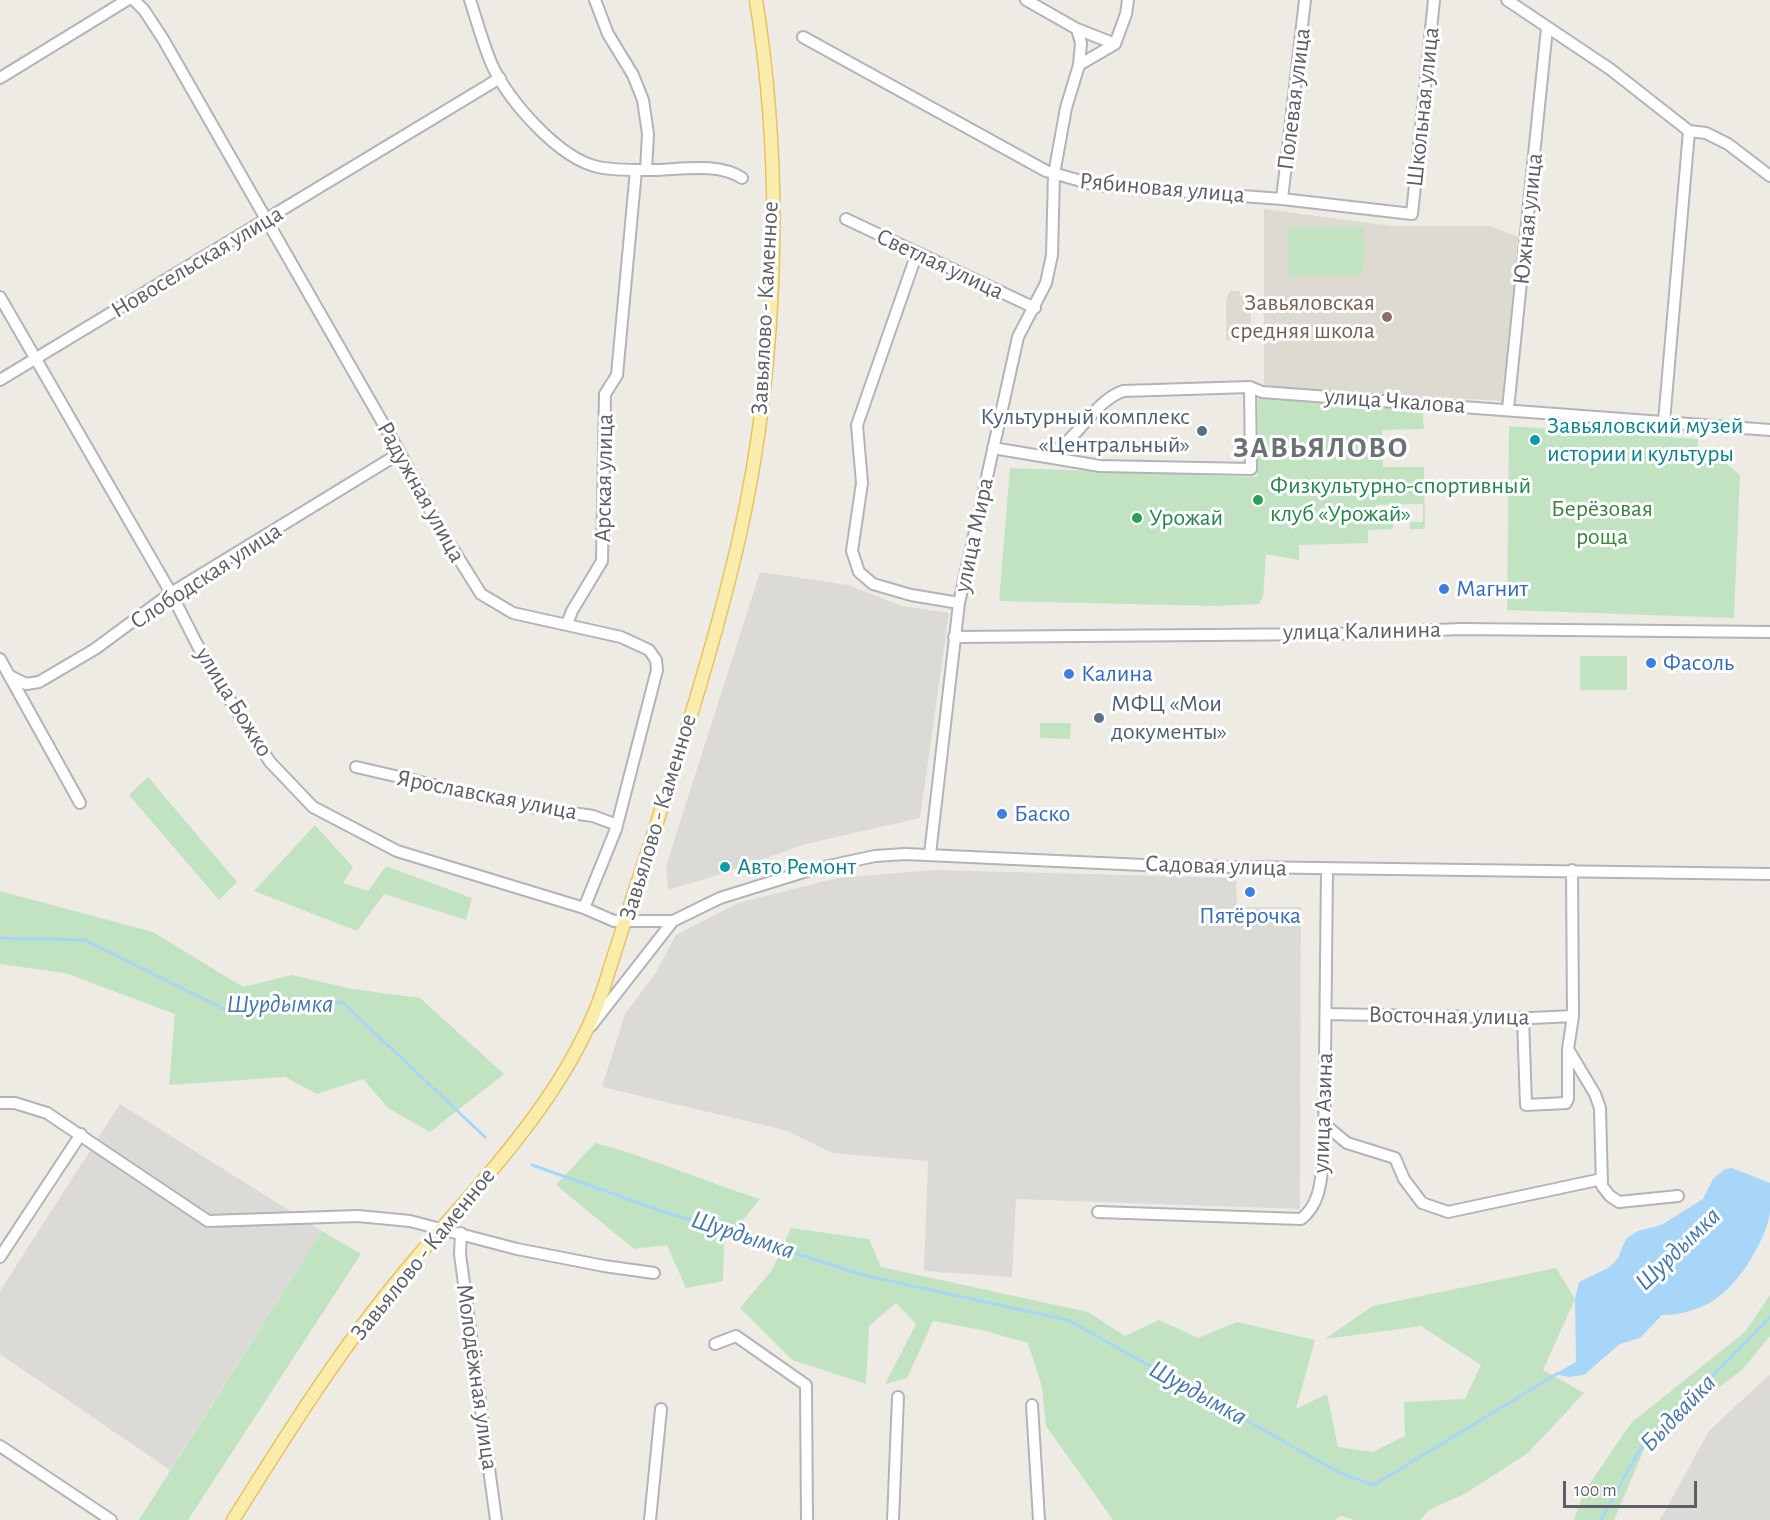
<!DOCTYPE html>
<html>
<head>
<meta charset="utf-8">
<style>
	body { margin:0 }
	#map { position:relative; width:1770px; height:1520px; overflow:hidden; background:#edebe4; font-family:"Alegreya Sans",sans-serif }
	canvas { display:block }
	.scale { position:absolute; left:1563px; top:1481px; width:134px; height:27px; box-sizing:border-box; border:3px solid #5c5f63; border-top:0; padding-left:8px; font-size:18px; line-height:21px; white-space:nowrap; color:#5c5f63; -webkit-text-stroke:4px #fff; paint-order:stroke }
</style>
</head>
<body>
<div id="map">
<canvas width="1770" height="1520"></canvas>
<div class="scale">100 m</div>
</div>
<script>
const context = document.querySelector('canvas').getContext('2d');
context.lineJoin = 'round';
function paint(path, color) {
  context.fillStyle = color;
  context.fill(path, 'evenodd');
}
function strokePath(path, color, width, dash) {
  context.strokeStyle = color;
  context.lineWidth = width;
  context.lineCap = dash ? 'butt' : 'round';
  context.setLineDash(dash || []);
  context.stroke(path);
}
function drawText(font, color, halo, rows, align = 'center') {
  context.font = font + ' "Alegreya Sans",sans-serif';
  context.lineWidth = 6;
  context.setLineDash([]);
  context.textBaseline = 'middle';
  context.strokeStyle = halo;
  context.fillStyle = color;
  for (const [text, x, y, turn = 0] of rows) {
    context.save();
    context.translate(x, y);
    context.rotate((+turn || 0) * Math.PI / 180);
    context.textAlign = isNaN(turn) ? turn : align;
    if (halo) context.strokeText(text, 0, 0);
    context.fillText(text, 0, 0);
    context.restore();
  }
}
const industrial = new Path2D(`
	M760,572L848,585L902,606L949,613L920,818L806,844L718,875L668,890L666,866Z
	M936,870L1236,878L1237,907H1301L1300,1209L1016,1199L1012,1277L924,1271L928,1161L832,1153L785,1130L602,1087L625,1014L655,974L676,935L738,903L837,878Z
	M120,1104L322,1231L170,1470L0,1354V1291Z
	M1770,1374V1520H1660L1709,1431Z`);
const education = new Path2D(`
	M1264,209L1392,226H1490L1518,237L1503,401L1264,388Z
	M1230,291H1240V295L1251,298V337L1248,340H1226V299Z`);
const green = new Path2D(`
	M1289,227H1364L1363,275H1289Z
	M1258,396L1422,406L1424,429L1382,430L1383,467H1424L1425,529H1410V522H1423V504L1376,505V522H1393V529L1368,530V543L1299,545V560L1266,554L1263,597L1259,604L1216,606L999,601L1010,468L1257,477Z
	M1509,426L1698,439L1697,459L1723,461L1740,475L1734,618L1507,610Z
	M1580,656H1627V690H1580Z
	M1040,723H1071L1070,739L1040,738Z
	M148,777L237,882L219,900L129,795Z
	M315,825L353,867L343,883L368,891L386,866L472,898L466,920L384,894L357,931L254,891Z
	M0,891L153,932L243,987L292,975L352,989L420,998L504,1074L430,1132L388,1108L363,1079L317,1094L285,1077L169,1085L175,1014L65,973L0,964Z
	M595,1143C651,1157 705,1182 760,1199L724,1244L723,1281L686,1288L667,1245L634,1249L556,1185Z
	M791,1228L869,1239L881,1267L1088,1312L1125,1336L1159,1320L1198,1338L1237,1322L1315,1340L1296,1409L1327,1394L1338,1447L1373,1452L1405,1436L1404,1402L1465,1399L1481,1365L1421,1326L1325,1339L1373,1306L1556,1268L1575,1299L1543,1370L1584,1393L1528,1453L1466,1493L1429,1510L1420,1520H1355L1341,1516L1334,1520H1113L1046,1426L1042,1387L1028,1343L982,1330L933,1321L907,1378L885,1384L916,1324L896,1303L869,1326L866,1384L792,1360L740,1308L772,1270Z
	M322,1231L361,1254L188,1520H139Z
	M1770,1295V1336L1743,1369L1647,1442L1614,1520H1574L1584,1492L1631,1423L1745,1332Z`);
const water = new Path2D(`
	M1732,1168L1770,1183C1770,1192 1770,1202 1770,1211C1769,1224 1762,1239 1756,1250C1735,1289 1707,1315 1662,1315L1640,1338L1620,1344L1584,1375L1569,1377L1555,1374L1576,1362L1575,1299L1579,1282L1610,1267L1618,1258L1626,1239L1638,1231L1661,1225L1703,1199L1713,1179L1725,1169Z`);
const stream = new Path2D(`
	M0,938L85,940L226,1010L342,1002L485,1137
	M532,1165L662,1211L867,1276L1068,1320L1340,1473L1374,1485L1558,1373
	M1601,1520L1639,1451L1770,1317`);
const minor = new Path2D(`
	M134,0L144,10L163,39L400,453L436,522L481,594L513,613L621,637L649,650L656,660L657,670L616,829L584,908
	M470,0C477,21 483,44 492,65C509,101 558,158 598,167C617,171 638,170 658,170C684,169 719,163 742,178
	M595,0L608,34L633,75L643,100L648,134L646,170
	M1026,0L1077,29L1115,44
	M1507,0L1610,69L1689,131L1706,133L1728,144L1770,176
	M1077,29L1081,43L1079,65
	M803,37L1046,171L1095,185L1282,199L1412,214L1434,0
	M0,78L127,0
	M1282,199L1305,0
	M846,219L1035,308
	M917,253L857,425L862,483L852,551L859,572L873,584L911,595L959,603
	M0,297L171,593L209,668L270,762L313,807L397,851L584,908L614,921H673L720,898L810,870L875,856L905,854L1165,866L1770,874
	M0,380L500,78
	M1508,409L1547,28
	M1664,422L1689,131
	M993,448L1100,466L1251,469L1250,387
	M1046,456C1078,442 1091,403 1123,391L1250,387L1262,392L1770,430
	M567,624L572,611L602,561L605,394L617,375L636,170
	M954,637L1336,634L1461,629L1770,632
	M0,659L80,803
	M10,676L26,684L39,682L95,649L171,593L400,453
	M356,767L525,806L593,816L617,825
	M930,854L959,603L1018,337L1046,283L1052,255L1054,174L1066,108L1079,65L1115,44L1126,14L1128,0
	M1572,870L1573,1016L1568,1049L1595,1094L1600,1108L1602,1186L1610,1196L1619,1202L1678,1196
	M1326,1014L1532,1018L1573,1016
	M1523,1018L1526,1105L1566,1103L1568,1099V1050
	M591,1026L673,921
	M0,1103H15L47,1113L208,1221L358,1216L410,1221L517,1249L604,1266L654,1273
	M1324,1124L1347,1143L1395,1158L1404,1179L1422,1203L1448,1212L1602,1179
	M1098,1212L1301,1219C1321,1204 1321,1178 1324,1155L1327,869
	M461,1233L460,1254L496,1520
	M0,1257L81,1134
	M715,1344L736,1336L806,1385L807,1520
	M1032,1405L1039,1520
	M0,1446L111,1520
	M650,1520L661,1409
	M893,1520L898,1397`);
const major = new Path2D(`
	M233,1520C282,1442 331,1363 389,1291C466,1194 562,1109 603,990C646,852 695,716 730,576C777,393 786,186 756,0`);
const markers = [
	[1387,317,6,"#8d6e63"],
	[1202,431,6,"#5c6f8a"],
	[1535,440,6,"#0f9aa8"],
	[1258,500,6,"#2e9e5b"],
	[1137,518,6,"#2e9e5b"],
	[1444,589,6,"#3f7fe0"],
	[1651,663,6,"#3f7fe0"],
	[1069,674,6,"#3f7fe0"],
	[1099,718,6,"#5c6f8a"],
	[1002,814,6,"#3f7fe0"],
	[725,867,6,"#0f9aa8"],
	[1250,892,6,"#3f7fe0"]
];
const streetNames = [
	["Полевая улица",1294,99,-83],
	["Школьная улица",1423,107,-84],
	["Рябиновая улица",1162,188,5],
	["Южная улица",1528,219,-84],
	["Новосельская улица",197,262,-31],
	["Светлая улица",940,264,25],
	["Завьялово - Каменное",765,308,-87],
	["улица Чкалова",1395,401,4],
	["Арская улица",604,478,-89],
	["Радужная улица",421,492,61],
	["улица Мира",974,535,-78],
	["Слободская улица",206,576,-33],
	["улица Калинина",1362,631,-1],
	["улица Божко",234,702,58],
	["Ярославская улица",487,795,11],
	["Завьялово - Каменное",658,817,-73],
	["Садовая улица",1216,866,2],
	["Восточная улица",1449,1016,1],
	["улица Азина",1323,1113,-88],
	["Завьялово - Каменное",423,1254,-51],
	["Молодёжная улица",477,1377,82]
];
const educationNames = [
	["Завьяловская",1375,303],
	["средняя школа",1375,331]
];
const serviceNames = [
	["Культурный комплекс",1190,417],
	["«Центральный»",1190,445],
	["МФЦ «Мои",1111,704,"left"],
	["документы»",1111,732,"left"]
];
const cultureNames = [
	["Завьяловский музей",1547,426],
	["истории и культуры",1547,454],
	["Авто Ремонт",737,867]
];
const leisureNames = [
	["Физкультурно-спортивный",1270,486],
	["клуб «Урожай»",1270,514],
	["Урожай",1149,518]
];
const parkNames = [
	["Берёзовая",1602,509],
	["роща",1602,537]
];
const shopNames = [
	["Магнит",1456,589],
	["Фасоль",1663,663],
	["Калина",1081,674],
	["Баско",1014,814],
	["Пятёрочка",1250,916,"center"]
];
const waterNames = [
	["Шурдымка",280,1004],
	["Шурдымка",743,1235,18],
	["Шурдымка",1678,1249,-44],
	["Шурдымка",1198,1393,29],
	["Быдвайка",1678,1413,-46]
];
const districtNames = [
	["ЗАВЬЯЛОВО",1321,448]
];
paint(industrial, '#dcdad6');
paint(education, '#dddad2');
paint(green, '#c2e3c2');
paint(water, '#a8d6f9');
strokePath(stream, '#a8d6f9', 3);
strokePath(minor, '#b1b4b8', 14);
strokePath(major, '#e8c262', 15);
strokePath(minor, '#fff', 10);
strokePath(major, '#faedac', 12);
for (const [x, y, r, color] of markers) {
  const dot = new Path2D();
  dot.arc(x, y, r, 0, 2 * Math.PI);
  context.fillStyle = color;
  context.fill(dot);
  strokePath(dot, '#fff', 2);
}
drawText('24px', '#5c5f63', '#fff', streetNames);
drawText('24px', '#785e54', '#fff', educationNames, 'right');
drawText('24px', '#4e5e75', '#fff', serviceNames, 'right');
drawText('24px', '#0d838f', '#fff', cultureNames, 'left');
drawText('24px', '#27864d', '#fff', leisureNames, 'left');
drawText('24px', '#3b833e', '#fff', parkNames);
drawText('24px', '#366cbe', '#fff', shopNames, 'left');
drawText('italic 26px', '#4677ab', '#fff', waterNames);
context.letterSpacing = '1.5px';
drawText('bold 30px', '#6d7175', '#fff', districtNames);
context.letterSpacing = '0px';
</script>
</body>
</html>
